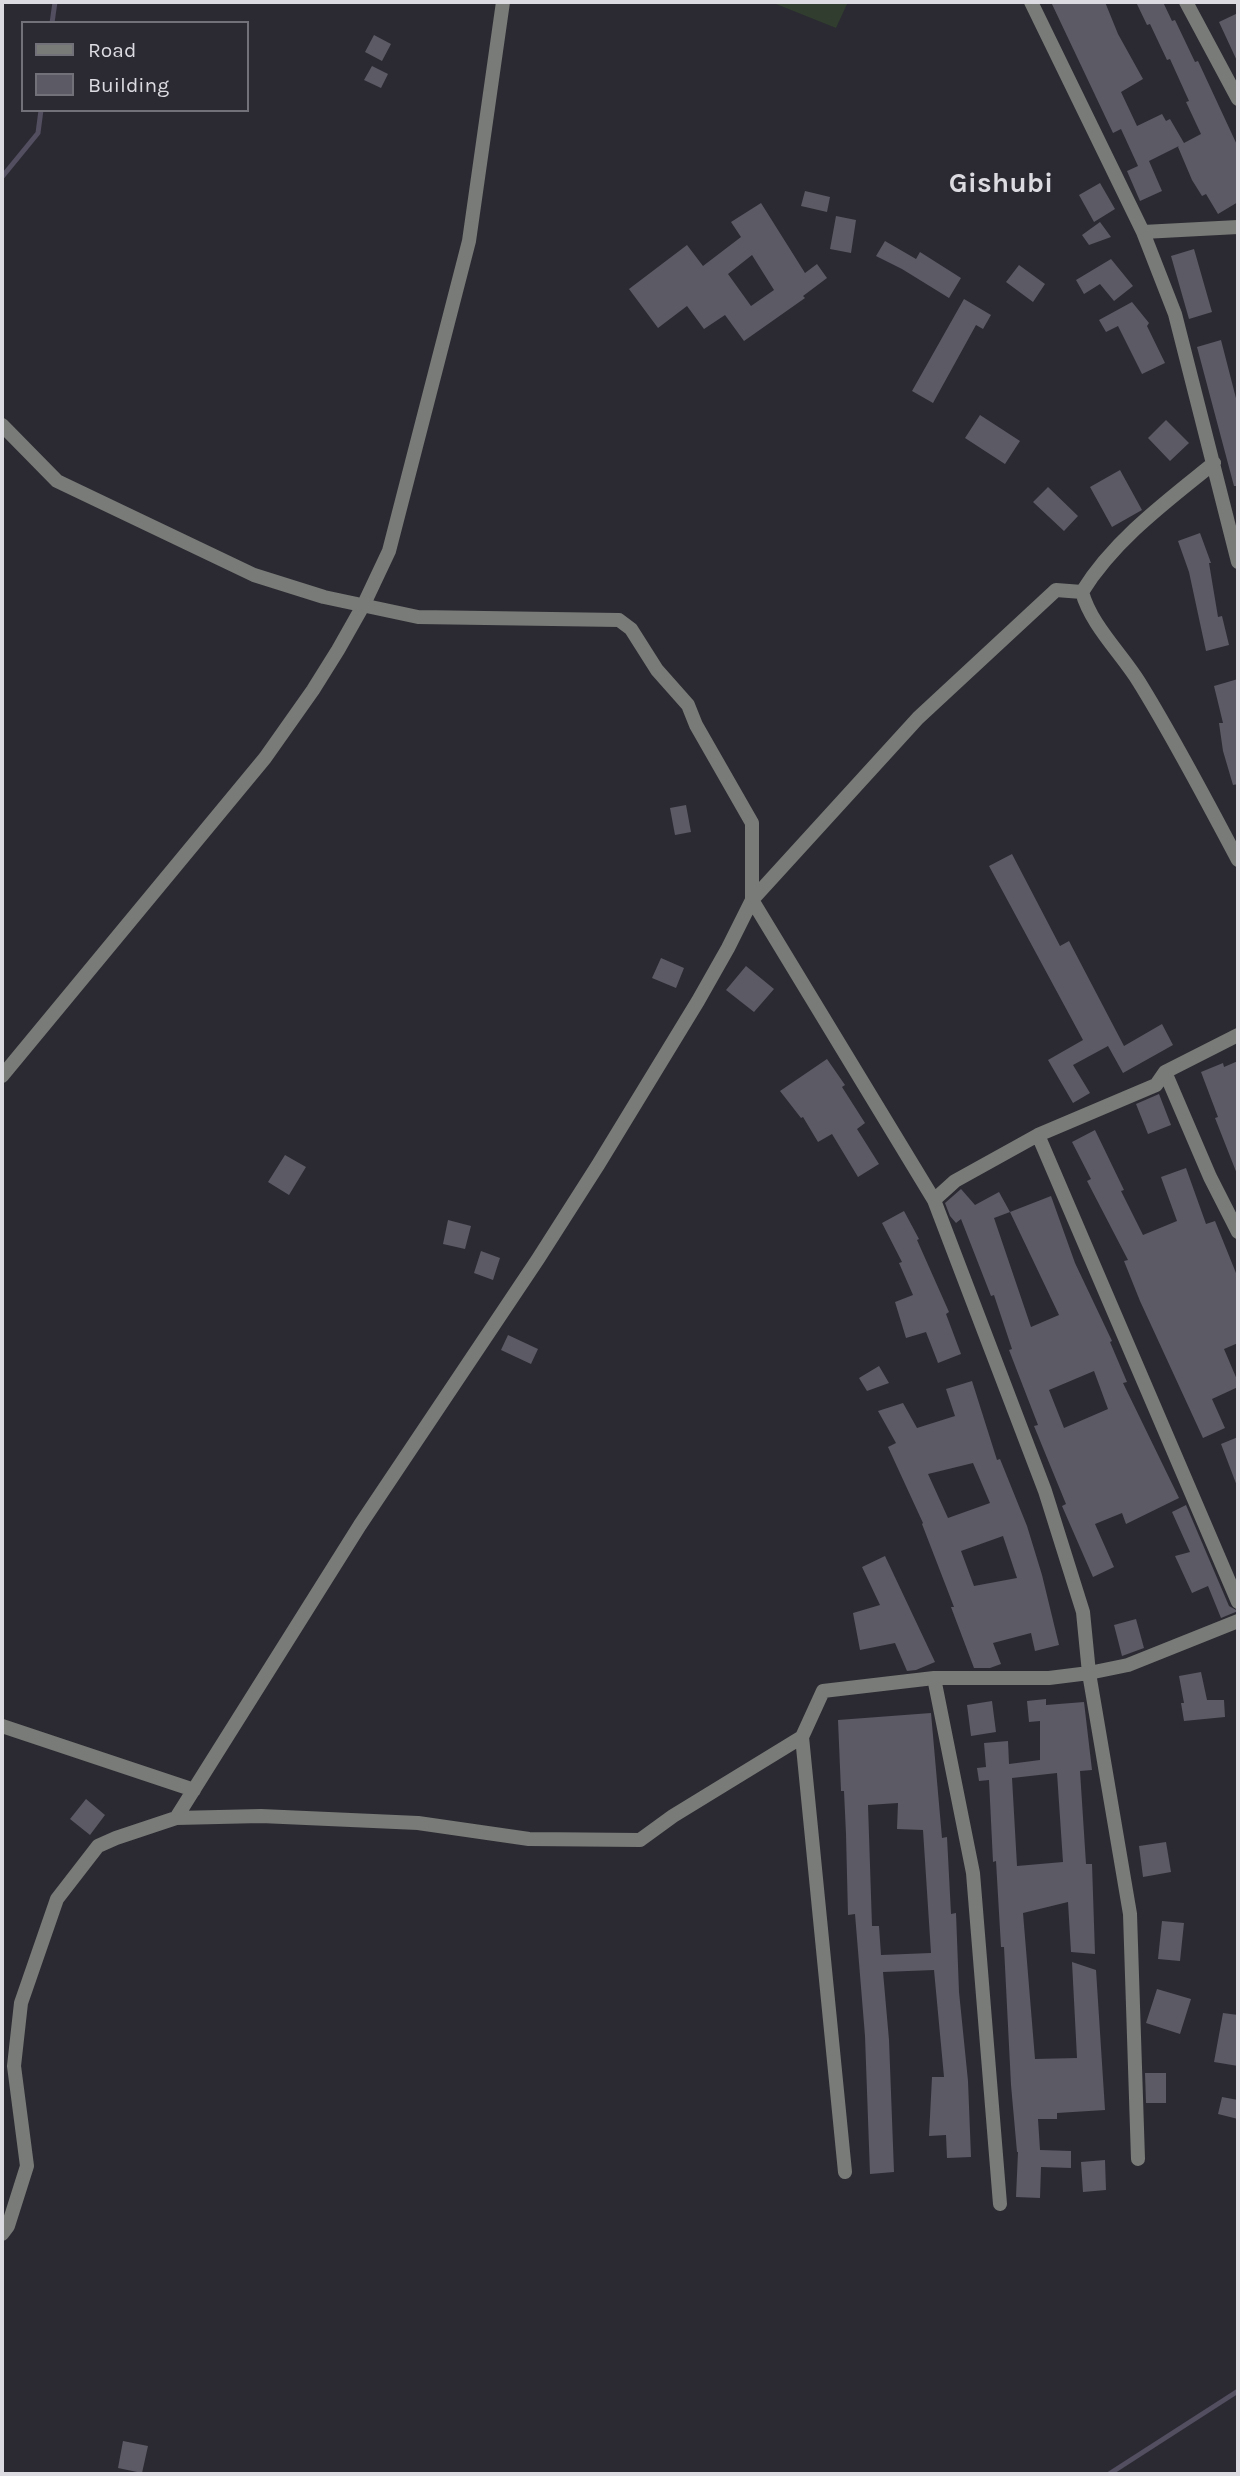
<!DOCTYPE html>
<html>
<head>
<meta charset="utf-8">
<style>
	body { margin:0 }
	#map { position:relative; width:1240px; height:2476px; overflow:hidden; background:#2b2a33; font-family:Karla,sans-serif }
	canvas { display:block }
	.frame { position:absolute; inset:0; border:4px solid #dcdbe1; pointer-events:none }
	.legend { position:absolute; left:21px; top:21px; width:228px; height:91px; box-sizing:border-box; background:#2b2a33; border:2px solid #727179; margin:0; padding:9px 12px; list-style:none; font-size:21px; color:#dcdbe1 }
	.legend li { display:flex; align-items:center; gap:14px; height:35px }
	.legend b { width:35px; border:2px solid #727179 }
</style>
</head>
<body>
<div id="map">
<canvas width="1240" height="2476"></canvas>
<div class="frame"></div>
<ul class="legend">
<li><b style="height:9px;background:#787b77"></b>Road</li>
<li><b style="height:19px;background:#5c5a64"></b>Building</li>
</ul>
</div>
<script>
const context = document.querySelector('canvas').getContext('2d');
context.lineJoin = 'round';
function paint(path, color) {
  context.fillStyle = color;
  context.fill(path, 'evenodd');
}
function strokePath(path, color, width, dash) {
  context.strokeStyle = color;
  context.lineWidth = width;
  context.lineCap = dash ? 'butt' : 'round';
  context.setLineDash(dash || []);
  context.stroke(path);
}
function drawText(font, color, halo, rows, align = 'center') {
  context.font = font + ' Karla,sans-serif';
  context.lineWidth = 6;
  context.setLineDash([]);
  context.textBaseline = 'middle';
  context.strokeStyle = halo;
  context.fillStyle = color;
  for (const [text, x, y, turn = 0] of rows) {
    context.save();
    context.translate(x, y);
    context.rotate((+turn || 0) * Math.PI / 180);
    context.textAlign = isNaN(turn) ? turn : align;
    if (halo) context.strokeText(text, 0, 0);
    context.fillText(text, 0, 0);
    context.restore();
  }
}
const green = new Path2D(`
	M771,2H848L836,28Z`);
const stream = new Path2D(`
	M52,23L55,2
	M2,177L38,133L41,110
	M1109,2474L1238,2391`);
const building = new Path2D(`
	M1051,2H1105L1118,34L1143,79L1121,92L1137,126L1162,114L1166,121L1170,119L1184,143L1201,134L1186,102L1189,101L1170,59L1167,60L1150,24L1147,25L1136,2H1163L1172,21L1175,20L1195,62L1198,61L1238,147V202L1218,214L1206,194L1202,196L1192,180L1178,147L1179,146L1149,161L1162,191L1140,201L1127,171L1138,166L1121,129L1113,133Z
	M1238,13V63L1219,22Z
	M374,35L391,44L382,61L365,52Z
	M372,66L388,74L381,88L364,80Z
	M1100,183L1115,209L1094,222L1079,195Z
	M805,191L830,197L827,212L801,206Z
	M761,203L805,273L817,264L827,278L803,296L805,298L744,341L725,315L704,329L687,306L658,328L629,289L687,245L703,266L741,237L731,222ZM752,255L774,290L751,306L728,274Z
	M836,216L856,220L851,253L830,249Z
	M1100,222L1111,237L1089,245L1082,235Z
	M885,241L916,259L920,252L961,278L949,298L902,269L876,256Z
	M1194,249L1212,312L1189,319L1171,256Z
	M1111,259L1133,286L1114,301L1100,284L1084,294L1076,280Z
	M1019,265L1045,284L1033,302L1006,282Z
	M964,299L991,315L983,329L976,325L933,403L912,391Z
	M1132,302L1149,323L1147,326L1165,363L1142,374L1118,326L1106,332L1099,320Z
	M1221,340L1238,406V486H1234L1197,347Z
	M980,415L1020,441L1005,464L965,438Z
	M1166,420L1189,443L1170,461L1148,438Z
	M1120,470L1142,510L1112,527L1090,487Z
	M1048,487L1078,516L1064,531L1033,502Z
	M1200,533L1211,563H1209L1218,617L1222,616L1229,645L1206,651L1189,572L1178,541Z
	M1238,679V784L1233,785L1223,751L1219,723H1223L1214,686Z
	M686,805L691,832L675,835L670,808Z
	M1012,854L1060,946L1069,941L1124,1046L1162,1024L1173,1045L1123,1073L1108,1046L1073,1065L1090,1093L1073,1103L1048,1060L1083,1040L989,866Z
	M661,958L684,968L676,988L652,978Z
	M746,966L774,989L754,1012L726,990Z
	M827,1059L845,1085L842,1087L865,1123L857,1129L879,1164L858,1177L832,1134L818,1142L803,1117L801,1118L780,1091Z
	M1238,1061V1174H1237L1215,1118L1218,1117L1201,1072L1223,1063L1224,1067Z
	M1159,1094L1171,1125L1148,1134L1136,1104Z
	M1095,1130L1124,1190L1121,1191L1143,1235L1177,1221L1161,1177L1186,1168L1206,1224L1215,1221L1238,1278V1343L1224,1349L1238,1382V1387L1212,1399L1225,1428L1203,1438L1140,1301L1124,1261L1128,1260L1087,1181L1091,1179L1072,1142Z
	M285,1155L306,1167L289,1195L268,1182Z
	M961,1189L975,1205L999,1192L1010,1212L1051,1196L1075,1263L1112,1341L1110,1342L1127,1382L1123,1383L1179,1498L1126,1524L1122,1513L1095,1524L1114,1567L1093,1577L1062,1506L1066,1504L1034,1426L1038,1425L1009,1350L1012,1349L994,1295L991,1296L961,1219L956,1223L950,1216L945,1203ZM1010,1212L1059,1315L1031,1327L994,1218ZM1094,1371L1108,1409L1064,1428L1049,1390Z
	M904,1211L919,1239L917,1240L949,1312L946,1314L961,1354L938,1363L926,1332L906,1338L895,1302L913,1295L899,1263L902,1262L882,1223Z
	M448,1220L471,1226L465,1249L443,1244Z
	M481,1251L500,1258L493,1280L474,1273Z
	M508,1335L538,1349L531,1364L501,1350Z
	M879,1366L889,1383L867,1391L859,1378Z
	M972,1381L997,1460L1000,1459L1027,1526L1042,1575L1059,1645L1035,1651L1031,1633L993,1643L1001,1664L990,1668H974L951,1607H954L922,1524L923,1523L888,1447L896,1443L878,1411L903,1403L917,1428L955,1416L946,1389ZM973,1463L990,1503L948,1518L928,1474ZM1003,1536L1017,1578L974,1586L961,1551Z
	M1238,1437V1486H1237L1221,1444Z
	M1186,1505L1229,1606L1238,1611L1221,1618L1208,1586L1192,1593L1175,1556L1190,1552L1172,1512Z
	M885,1556L935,1662L916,1670L907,1671L895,1643L860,1650L853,1613L880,1605L862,1567Z
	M1136,1619L1144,1648L1122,1656L1114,1625Z
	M1201,1672L1207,1700H1224L1225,1717L1184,1721L1181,1703H1184L1179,1676Z
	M1046,1699V1705L1084,1702L1092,1770L1080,1771L1086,1864H1092L1095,1954L1071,1952L1068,1902L1023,1913L1035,2059L1077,2058L1072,1962L1096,1970L1105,2110L1057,2113V2119H1038L1040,2150L1071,2151V2168L1041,2167L1040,2198L1016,2197L1018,2152H1017L1011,2085L1004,1947H1001L996,1861L993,1862L989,1780L979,1781L977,1768L986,1767L984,1743L1008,1741L1009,1764L1040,1760V1721L1029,1722L1027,1701ZM1057,1773L1063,1862L1017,1866L1012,1778Z
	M992,1701L996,1732L971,1736L967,1705Z
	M931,1713L942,1838L947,1837L951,1914L956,1913L959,1992L968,2081L971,2157L947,2158L946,2135L929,2136L932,2077H944L934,1970L883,1972L889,2040L894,2172L870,2174L865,2036L855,1914L848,1915L846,1834L844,1791H841L838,1720ZM898,1803L897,1829L923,1830L931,1953L881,1955L879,1926H872L868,1805Z
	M86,1799L105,1815L90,1835L70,1819Z
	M1166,1842L1171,1872L1143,1877L1139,1846Z
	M1162,1921L1184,1923L1180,1961L1158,1959Z
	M1157,1989L1191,1999L1180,2034L1146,2023Z
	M1223,2013L1238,2015V2066L1214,2062Z
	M1145,2073H1166V2103H1146Z
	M1222,2097L1238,2100V2119L1218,2114Z
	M1105,2160L1106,2190L1083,2192L1081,2162Z
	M123,2441L148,2446L142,2473L118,2468Z`);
const street = new Path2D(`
	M1031,2L1143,232L1175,314L1238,562
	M1186,2L1238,99
	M1143,232L1238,227
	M2,425L57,481L254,575L324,597L418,617L619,620L631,629L657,670L688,705L696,725L752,823V900L728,948L698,1001L598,1165L538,1259L360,1525L176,1818
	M1214,463C1167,501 1114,540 1082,592C1091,625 1121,653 1139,682C1175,740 1206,800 1238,860
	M1165,1072L1210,1177L1238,1232
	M2,1076L265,758L313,690L338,650L364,604L389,551L469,241L503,2
	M1038,1135L1238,1602
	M934,1200L752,900L918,718L1056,590L1082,592
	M934,1678L973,1873L1000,2204
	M2,1726L194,1790
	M1138,2159L1130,1914L1089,1673L1083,1612L1045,1491L934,1200L955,1181L1038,1135L1156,1085L1165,1072L1238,1035
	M845,2172L802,1737L823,1691L934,1678H1049L1089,1673L1128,1665L1238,1621
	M2,2234L8,2226L27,2166L14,2066L21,2003L57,1899L98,1846L116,1838L176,1818L261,1816L418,1823L529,1839L640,1840L673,1816L802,1737`);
const districtNames = [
	["Gishubi",1001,184]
];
paint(green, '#303d2f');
strokePath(stream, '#534e60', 5);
paint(building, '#5c5a64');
strokePath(street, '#787b77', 14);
drawText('bold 28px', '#dcdbe1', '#2b2a33', districtNames);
</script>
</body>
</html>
